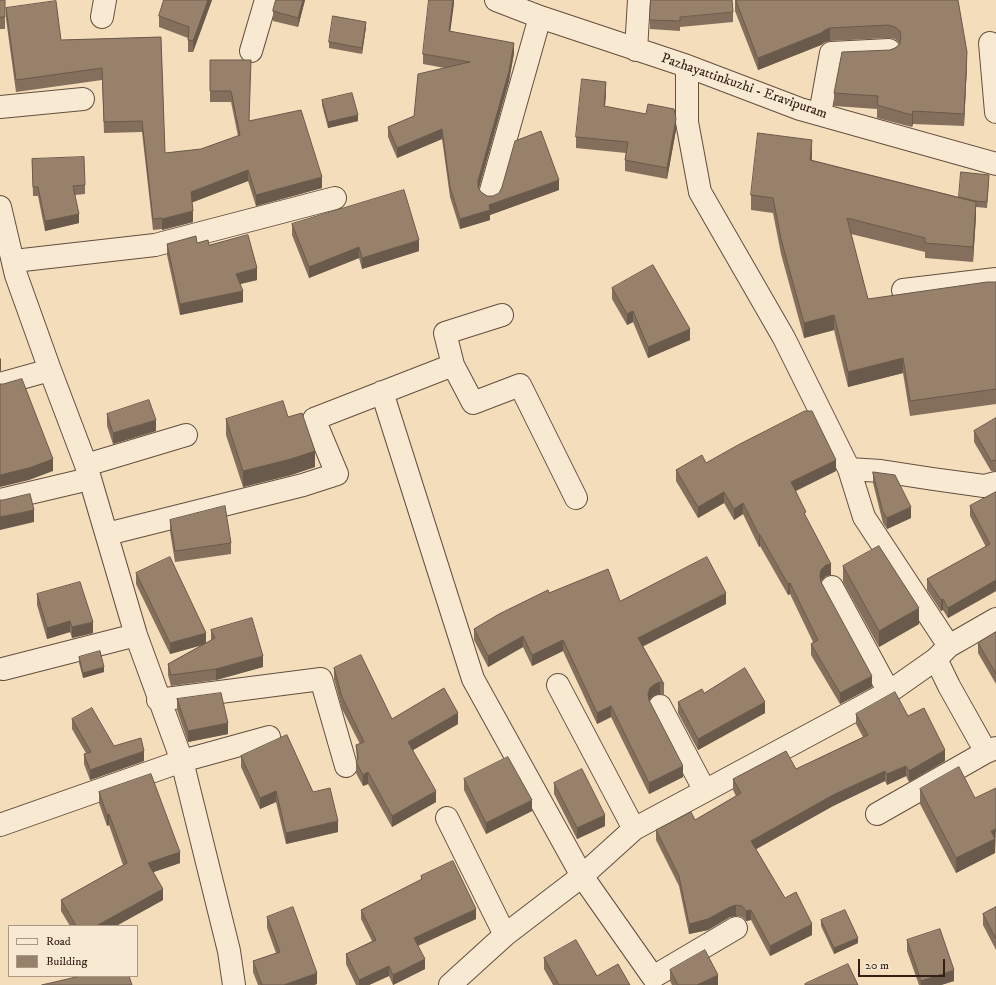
<!DOCTYPE html>
<html>
<head>
<meta charset="utf-8">
<style>
	body { margin:0 }
	#map { position:relative; width:996px; height:985px; overflow:hidden; background:#f4ddbb; font-family:"IM FELL DW Pica",serif }
	canvas { display:block }
	.legend { position:absolute; left:8px; top:925px; width:130px; height:52px; box-sizing:border-box; background:#f8e9d3; border:1px solid #aa9887; margin:0; padding:5px 7px; list-style:none; font-size:12px; color:#341e15 }
	.legend li { display:flex; align-items:center; gap:8px; height:20px }
	.legend b { width:20px; border:1px solid #aa9887 }
	.scale { position:absolute; left:858px; top:959px; width:87px; height:18px; box-sizing:border-box; border:2px solid #341e15; border-top:0; padding-left:5px; font-size:12px; line-height:14px; white-space:nowrap; color:#341e15; -webkit-text-stroke:3px #f8e9d3; paint-order:stroke }
</style>
</head>
<body>
<div id="map">
<canvas width="996" height="985"></canvas>
<ul class="legend">
<li><b style="height:5px;background:#f8e9d3"></b>Road</li>
<li><b style="height:11px;background:#98816b"></b>Building</li>
</ul>
<div class="scale">20 m</div>
</div>
<script>
const context = document.querySelector('canvas').getContext('2d');
context.lineJoin = 'round';
function strokePath(path, color, width, dash) {
  context.strokeStyle = color;
  context.lineWidth = width;
  context.lineCap = dash ? 'butt' : 'round';
  context.setLineDash(dash || []);
  context.stroke(path);
}
function paint(path, color) {
  context.fillStyle = color;
  context.fill(path, 'evenodd');
}
function drawText(font, color, halo, rows, align = 'center') {
  context.font = font + ' "IM FELL DW Pica",serif';
  context.lineWidth = 4;
  context.setLineDash([]);
  context.textBaseline = 'middle';
  context.strokeStyle = halo;
  context.fillStyle = color;
  for (const [text, x, y, turn = 0] of rows) {
    context.save();
    context.translate(x, y);
    context.rotate((+turn || 0) * Math.PI / 180);
    context.textAlign = isNaN(turn) ? turn : align;
    if (halo) context.strokeText(text, 0, 0);
    context.fillText(text, 0, 0);
    context.restore();
  }
}
const minor = new Path2D(`
	M496,0L540,17L687,66L800,109L996,164
	M102,17L105,0
	M990,43L996,112
	M636,50L639,0
	M251,51L266,0
	M687,66V122L700,192L784,338L849,469L864,517L949,646
	M0,107L83,99
	M820,114L831,53L889,50
	M490,194L540,17
	M0,207L16,275L50,370L86,465L136,635L182,761L229,951L234,985
	M14,261L155,245L335,198
	M903,290L996,279
	M453,365L445,333L502,315
	M0,384L50,370
	M382,392L473,679L582,876L653,977L736,928
	M86,465L186,435
	M849,469L881,471L933,479L984,486L996,483
	M0,500L89,479
	M107,534L303,485L337,474L314,419L453,365L473,403L520,385L576,498
	M832,587L889,692
	M936,659L949,686L986,752L996,748
	M3,669L136,635
	M558,685L634,829
	M158,700L321,679L346,766
	M660,706L705,791
	M877,814L986,752
	M447,818L505,935
	M0,825L182,761L269,737
	M450,985L505,935L582,876L634,829L889,692L936,659L949,646L996,619`);
const wall = new Path2D(`
	M0,0H5V29H0Z
	M164,0H212L193,52H188V38L159,27V16Z
	M276,0H305L298,27L273,21V11Z
	M454,0L450,31L514,53L509,81L479,188L481,192L487,196H493L559,190L490,215V220L460,229L450,197L442,139L397,158L388,137V127L414,116L445,68L423,64V54Z
	M735,0H958L967,64L964,126L913,124L912,127L877,118V109L834,106V93L890,50L895,48L900,44L895,39L888,38L830,41L825,42L821,45L758,70L735,11Z
	M6,8L61,40L161,37L165,153L201,149L238,136L231,102H210V60L250,121L322,188L256,206L248,181L192,202L193,222L162,230V229L153,230L142,132L104,133L102,80L16,92L6,19Z
	M733,12V22L680,27V31L650,29V20Z
	M366,27L362,54L329,48V42Z
	M606,93L605,106L676,130L667,179L625,171V160L626,153L576,148V137Z
	M322,100L358,121L328,128L322,105Z
	M812,155V160L959,197L989,180L987,208L976,207V216L973,262L925,258V252L851,234L868,299L996,282V404L910,416L903,373L848,387L834,330L804,338L781,254L773,213L751,210V195Z
	M32,159L85,185V194L75,195L79,223L45,231L38,196H33Z
	M292,224L419,251L362,269L359,258L309,278L292,235Z
	M197,243L209,245L257,280L240,284L243,302L180,315L167,255V244Z
	M612,288L690,340L648,358L633,322L627,325L612,299Z
	M107,414L156,431L113,444L107,426Z
	M288,417L315,467L291,475L243,487L226,435V419Z
	M996,418V471H991L974,442V431Z
	M676,470L836,471L796,491L806,517L831,575L826,576L821,581V582L872,687L840,704L811,655V644L813,642L790,594L788,595L760,546L759,547L743,514L734,520L724,503L698,518L676,481Z
	M873,472L911,518L887,529L883,523L873,483Z
	M996,492V591L948,618L943,610L941,611L927,590V579L986,547L970,516V506Z
	M170,520L231,543V554L175,562L170,531Z
	M843,566L919,624L879,647L843,582Z
	M136,573L206,643L211,640V630L263,667L216,680L171,686L168,675V664L202,645L170,654L136,584Z
	M549,593L620,601L726,604L643,646L664,684V695L660,694L655,695L650,699L649,701L683,777L649,794L611,717L597,724L563,651L532,666L523,647L488,667L474,640V629Z
	M37,594L93,633L72,638L70,632L47,639L37,605Z
	M996,632V684L978,653V643Z
	M79,657L104,672L83,678L79,663Z
	M334,668L392,719L458,724L413,750L436,802L392,827L368,784L363,786L356,773V762L357,760L356,745L360,744L342,709L334,679Z
	M704,693L765,713L698,750L678,713V702Z
	M177,699L228,734L188,742L177,710Z
	M856,714L908,716L945,761L909,782L906,776L887,785L885,781L833,806L756,849L785,898L812,935L770,956L751,920L746,921L742,917L736,916L730,917L708,930L689,934L679,886L656,840V830L695,820L736,796L733,790V779L796,769L863,737L856,724Z
	M72,719L114,746L144,761L90,780L84,764V754L86,753L72,729Z
	M241,756L313,792L338,832L286,844L276,802L260,809L241,767Z
	M464,779L532,811L486,834L464,790Z
	M554,783L605,826L577,839L554,794Z
	M920,789L995,844V853L956,873L920,804Z
	M99,792L180,863L153,872L163,900L116,926H70L61,911V900L123,865L109,825L107,826L99,803Z
	M421,876L476,919L418,946L425,969L393,985L389,976L369,985H356L346,964V954L372,941L361,919V910L421,880Z
	M996,907V950L983,925V914Z
	M267,917L317,984L314,985H258L253,972V961L276,953L267,928Z
	M821,920L858,943L834,954L821,926Z
	M907,940L954,981L941,985H919L907,951Z
	M544,958L597,976L630,985H553L544,969Z
	M670,970L718,985H672L670,981Z`);
const shadedWall = new Path2D(`
	M208,0H212L193,52V41Z
	M303,0H305L298,27V18Z
	M453,0H454V4L449,41V31Z
	M366,22V27L362,54V48Z
	M830,28V41L825,42L821,45L758,70V58Z
	M514,43V53L509,81L478,191V181Z
	M967,52V64L964,126V114Z
	M606,82V93L604,117V106Z
	M913,111V124L912,127V115Z
	M358,115V121L328,128V122Z
	M676,119V130L667,179V168Z
	M442,129V139L397,158V148Z
	M812,140V155L810,175V160Z
	M248,170V181L191,203V192Z
	M322,177V188L256,206V195Z
	M559,180V190L490,215V220L460,229V219L489,205Z
	M976,202V216L973,262V247Z
	M193,211V222L162,230V219Z
	M79,214V223L45,231V221Z
	M419,240V251L362,269V258Z
	M359,247V258L309,278V267Z
	M257,268V280L236,285V274Z
	M243,291V302L180,315V304Z
	M633,311V322L627,325V314Z
	M834,315V330L804,338V323Z
	M690,329V340L648,358V347Z
	M1,358V371H0V359Z
	M903,358V373L848,387V372Z
	M156,420V431L113,444V433Z
	M315,451V467L291,475L243,487V471Z
	M53,459V471L29,480L0,487V475Z
	M836,460V471L791,493V482Z
	M724,492V503L698,518V507Z
	M743,503V514L734,520V509Z
	M911,507V518L887,529V518Z
	M34,510V522L0,530V517Z
	M759,535H760V546L759,547Z
	M831,564V575L826,576L821,581L820,587V576L821,570L826,565Z
	M996,580V591L948,618V608Z
	M790,583V594L788,595V584Z
	M726,593V604L638,649V638Z
	M943,599V610L941,611V600Z
	M919,608V624L879,647V631Z
	M70,621V632L47,639V628Z
	M93,622V633L72,638V627Z
	M206,633V644L170,654V643Z
	M523,636V647L488,667V656Z
	M563,640V651L532,666V655Z
	M263,656V667L216,680V669Z
	M104,667V672L83,678V673Z
	M872,676V687L840,704V693Z
	M660,682V694L655,695L650,699L648,705V694L650,688L655,684Z
	M765,702V713L698,750V739Z
	M611,706V717L597,724V713Z
	M458,713V724L408,753V742Z
	M228,723V734L188,742V731Z
	M945,750V761L909,782V771Z
	M144,751V761L90,780V770Z
	M683,766V777L649,794V783Z
	M906,766V776L887,785V774Z
	M885,771V781L833,806L751,852V841L833,795Z
	M368,772V784L363,786V775Z
	M276,791V802L260,809V798Z
	M436,791V802L392,827V816Z
	M532,800V811L486,834V823Z
	M109,814V825L107,826V815Z
	M605,815V826L577,839V828Z
	M338,821V832L286,844V833Z
	M996,829L995,853L956,873V858L991,831Z
	M180,852V863L148,874V863Z
	M163,889V900L116,926H96Z
	M736,905V916L730,917L708,930L689,934V924L730,907Z
	M476,909V919L414,947V938Z
	M751,910V920L746,921V911Z
	M812,924V935L770,956V946Z
	M858,938V943L834,954V948Z
	M425,959V969L393,985V975Z
	M389,966V976L369,985H359V980Z
	M954,970V981L941,985H921V981Z
	M317,973V984L314,985H284Z
	M718,975V985H697Z`);
const building = new Path2D(`
	M0,0H5V17H0Z
	M164,0H208L193,41L188,40L189,27L159,16Z
	M276,0H303L298,18L273,11Z
	M429,0H453L449,31L514,43L509,71L478,181V187L481,192L487,196H493L499,193L502,187L515,141L541,131L559,180L489,205L490,210L460,219L450,187L442,129L397,148L388,127L414,116L418,74L470,62L423,54Z
	M651,0H732L733,12L680,17V21L650,20Z
	M736,0H958L967,52L964,114L913,111L912,115L877,105L878,96L834,93L842,52L890,50L895,48L900,44L901,37L900,31L895,27L888,25L830,28L825,30L821,33L758,58Z
	M56,1L61,40L161,37L165,153L201,149L240,135L231,91H210V60H251L249,121L301,110L322,177L256,195L248,170L191,192L193,211L162,219V218L153,219L142,121L104,122L102,68L16,80L6,8Z
	M333,16L366,22L362,48L329,42Z
	M582,79L606,82L604,106L646,114L648,104L674,109L676,119L667,168L625,160L628,142L576,137Z
	M352,93L358,115L328,122L322,100Z
	M758,133L812,140L810,160L976,202L973,247L925,243V238L847,218L868,299L987,282H996V389L910,401L903,358L848,372L834,315L804,323L781,239L773,198L751,195Z
	M84,157L85,185L73,186L79,214L45,221L38,187H33L32,159Z
	M961,172L989,175L987,202L975,201L959,197Z
	M404,190L419,240L362,258L359,247L309,267L292,224Z
	M248,235L257,268L236,274L243,291L180,304L167,244L196,236L197,243L208,240L209,245Z
	M653,265L690,329L648,347L633,311L627,314L612,288Z
	M22,379L53,459L29,468L0,475V384H3Z
	M149,400L156,420L113,433L107,414Z
	M283,401L288,417L302,413L315,451L291,459L243,471L226,419Z
	M805,411H812L836,460L791,482L806,512L804,513L831,564L826,565L821,570L820,576L821,582L872,676L840,693L811,644L818,640L790,583L788,584L760,535H759L743,503L734,509L724,492L698,507L676,470L702,455L706,463L738,445Z
	M996,418V460L991,461L974,431Z
	M873,472L895,475L911,507L887,518L883,512Z
	M996,492V580L948,608L943,599L941,600L927,579L990,544L970,506Z
	M30,494L34,510L0,517V500H3Z
	M225,506L231,543L175,551L170,520Z
	M879,546L919,608L879,631L843,566Z
	M170,557L206,633L170,643L136,573Z
	M707,557L726,593L638,638L664,684L660,682L655,684L650,688L648,694L649,700L683,766L649,783L611,706L597,713L563,640L532,655L523,636L488,656L474,629L499,614L548,590L549,593L608,569L620,601Z
	M80,582L93,622L72,627L70,621L47,628L37,594Z
	M252,618L263,656L216,669L171,675L168,664L215,638L211,630Z
	M996,632V674L978,643Z
	M100,651L104,667L83,673L79,657Z
	M361,655L392,719L444,688L458,713L408,742L436,791L392,816L368,772L363,775L356,762L358,758L356,745L364,742L342,697L334,668Z
	M745,668L765,702L698,739L678,702L702,689L704,693Z
	M895,692L908,716L924,708L945,750L909,771L906,766L887,774L885,771L833,795L751,841L785,898L796,892L812,924L770,946L751,910L746,911L742,906L736,905L730,907L708,919L689,924L679,876L656,830L691,812L695,820L741,793L733,779L786,751L796,769L868,735L856,714Z
	M221,693L228,723L188,731L177,699Z
	M92,708L114,746L141,738L144,751L90,770L84,754L91,752L72,719Z
	M287,735L313,792L330,788L338,821L286,833L276,791L260,798L241,756Z
	M508,757L532,800L486,823L464,779Z
	M959,767L975,798L996,788V829L991,831L995,839L956,858L920,789Z
	M582,769L605,815L577,828L554,783Z
	M151,774L180,852L148,863L163,889L96,926H76L61,900L127,863L109,814L107,815L99,792Z
	M453,861L476,909L414,938L425,959L393,975L389,966L359,980L346,954L376,940L361,910L422,879L421,876Z
	M293,907L317,973L284,985H262L253,961L280,952L267,917Z
	M996,907V939L983,914Z
	M845,910L858,938L834,948L821,920Z
	M940,929L954,970L921,981L907,940Z
	M576,940L597,976L618,964L630,985H559L544,958Z
	M705,950L718,975L697,985H678L670,970Z
	M848,964L858,985H805V984Z
	M81,976H129L132,985H42Z`);
const streetNames = [
	["Pazhayattinkuzhi - Eravipuram",744,87,19]
];
strokePath(minor, '#644e3e', 24);
strokePath(minor, '#f8e9d3', 22);
paint(wall, '#836f5c');
paint(shadedWall, '#6a5a4b');
paint(building, '#98816b');
strokePath(building, '#6a5a4b', 1);
drawText('14px', '#341e15', '#f8e9d3', streetNames);
</script>
</body>
</html>
